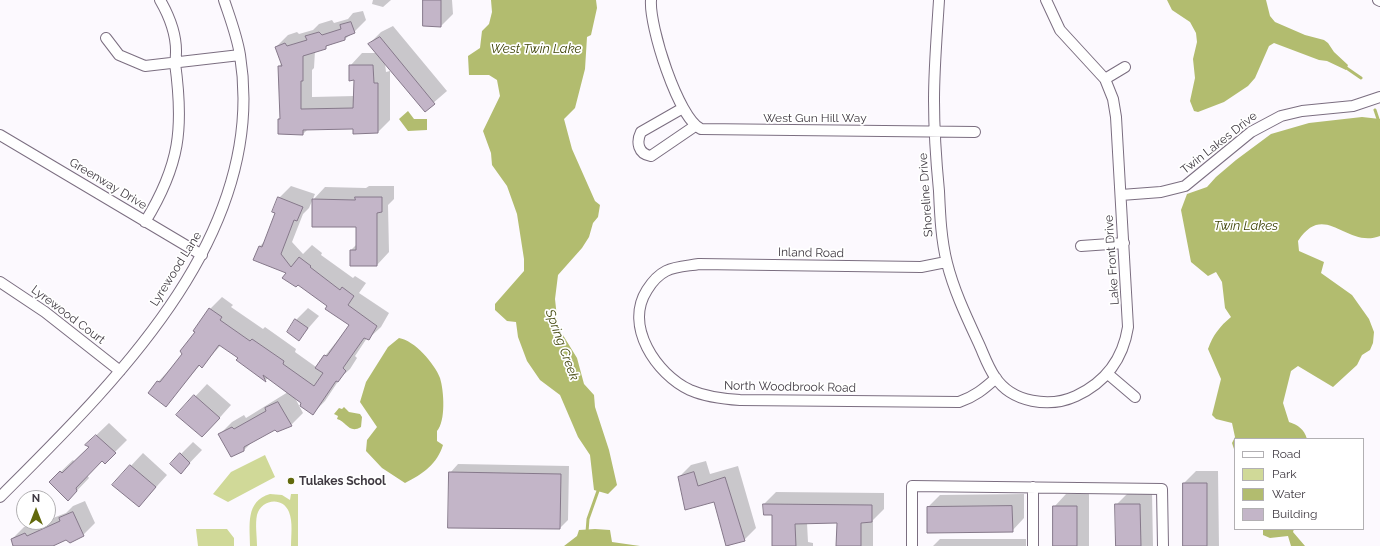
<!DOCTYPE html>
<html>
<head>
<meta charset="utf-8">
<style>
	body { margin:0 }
	#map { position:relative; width:1380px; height:546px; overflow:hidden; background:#fcf9fe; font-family:Raleway,sans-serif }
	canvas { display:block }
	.legend { position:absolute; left:1234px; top:438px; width:130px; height:92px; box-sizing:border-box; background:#fff; border:1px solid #b2b0b3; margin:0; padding:5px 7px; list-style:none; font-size:12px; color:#3f3941 }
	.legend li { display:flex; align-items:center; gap:8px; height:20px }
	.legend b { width:20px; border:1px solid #b2b0b3 }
	.north { position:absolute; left:16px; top:490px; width:40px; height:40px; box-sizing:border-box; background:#fff; border:1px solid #b2b0b3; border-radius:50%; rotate:0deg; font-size:11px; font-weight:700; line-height:16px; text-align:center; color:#3f3941 }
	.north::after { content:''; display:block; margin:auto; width:14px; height:18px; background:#62690c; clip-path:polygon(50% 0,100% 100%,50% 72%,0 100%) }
</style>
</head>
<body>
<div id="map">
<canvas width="1380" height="546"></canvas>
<ul class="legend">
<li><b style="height:5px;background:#fff"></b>Road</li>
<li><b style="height:11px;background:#d0d998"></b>Park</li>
<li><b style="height:11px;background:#b2bc6f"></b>Water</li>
<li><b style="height:11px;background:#c3b5c8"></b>Building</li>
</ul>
<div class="north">N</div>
</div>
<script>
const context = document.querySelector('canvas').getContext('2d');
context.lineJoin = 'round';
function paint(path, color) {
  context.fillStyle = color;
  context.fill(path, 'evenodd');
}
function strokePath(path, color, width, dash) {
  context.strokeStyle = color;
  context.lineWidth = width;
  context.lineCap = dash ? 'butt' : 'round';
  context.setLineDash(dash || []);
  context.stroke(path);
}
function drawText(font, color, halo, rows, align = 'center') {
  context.font = font + ' Raleway,sans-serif';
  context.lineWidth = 3.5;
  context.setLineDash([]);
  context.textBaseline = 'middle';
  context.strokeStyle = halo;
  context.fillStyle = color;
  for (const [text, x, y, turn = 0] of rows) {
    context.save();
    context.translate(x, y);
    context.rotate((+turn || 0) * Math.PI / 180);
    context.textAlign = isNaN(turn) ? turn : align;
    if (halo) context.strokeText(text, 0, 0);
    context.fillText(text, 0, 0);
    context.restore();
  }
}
const green = new Path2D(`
	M265,455L275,477L228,502L213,494L231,472Z
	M270,494L282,495L290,500L291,494H298V546H291C291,535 293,522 289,512C283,496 261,499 257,515C255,524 257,536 257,546H250C250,526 245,501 270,494Z
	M196,529H227L234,538V546H198Z`);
const water = new Path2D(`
	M491,0H596L597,8L591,35L587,37L585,69L575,108L564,119L572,149L595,201L600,205L598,217L593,223L589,237L582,248L558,275L555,299L558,327L577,358L584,384L594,395L595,407L609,450L617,485L608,494L594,490L590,455L578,437L560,395L540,380L527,361L518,337L516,322L507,321L495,310V304L524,271V259L517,214L507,186L492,165L491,153L483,131L500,96L497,80L489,75H469L468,56L480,48L482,31L489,24L492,12Z
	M1167,0H1266L1270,16L1275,22L1305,35L1324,40L1328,43L1334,52L1348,65L1346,70L1327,61L1319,60L1274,43L1269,46L1255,78L1248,86L1224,102L1198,112L1194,111L1190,101L1195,78L1193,59L1197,42L1196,33L1190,22L1172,10Z
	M408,111L414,119H427V130L408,131L399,119Z
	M1362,117L1380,119V236C1346,249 1325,200 1298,241L1299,251L1324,262L1321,273L1352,295L1369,319L1374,332L1373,343L1370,350L1362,355L1357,365L1333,387L1298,366L1291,371L1283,403L1289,422C1298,425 1304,429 1307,439H1235V452L1232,443L1235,437L1232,423L1216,419L1212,415L1221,379L1208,349C1213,335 1220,326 1231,317L1225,308L1222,282L1216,272L1208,276L1191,262L1181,210L1187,194L1207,187L1216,177L1236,160L1271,134L1309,123Z
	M399,338C414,340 435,364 440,378C444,391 446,421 437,431V441L443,445C437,464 423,474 405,483L382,468L366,451L367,440L377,427L360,402L366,382L388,347Z
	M344,407L349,412L360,414L362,417L361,427C349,434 347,422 337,419L338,416L334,414L339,408L342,409Z
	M595,529L610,530L612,542L640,546H564L577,536L579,530Z
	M1263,529H1294L1293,532L1305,546H1291L1288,536L1270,538L1263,535Z`);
const shadow = new Path2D(`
	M373,0H391L383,7L372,4Z
	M424,0H452L453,14L441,26Z
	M363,11L366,20L354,32L345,39L315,51L314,68L312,70V97L355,96V79L350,66L362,53H377L369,44L381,32L393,26L447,91L425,110L385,63L386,72L390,71V120L378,132L354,128L308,129L303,134L279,119L281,117L279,66L282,63L276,47L288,35L297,32L299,34L313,30L319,24L332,20L334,23L348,19L353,13Z
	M291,186L315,194L309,208L303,214L292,242L303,254L312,245L322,253L321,255L353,278L355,276L366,283L359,293L389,313L381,327L368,339L367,338L355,356L357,358L350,369L341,377L325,401L313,413L294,396L303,413L291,425L276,429L253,441L244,450L220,434L232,422L244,415L246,418L288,392L268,378L266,380L238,360L239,358L221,345L202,366L200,365L165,406L158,382L184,354L210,309L222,297L233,305L231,307L263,329L265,327L296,349L295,352L316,367L351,324L288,273L254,260L260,246L266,240L276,213L279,198Z
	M369,186H394V199L388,205L389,252L377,265L351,250L357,244V226L313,200L325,187L366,188Z
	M308,308L319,316L298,340L296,320Z
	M207,384L231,405L214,424L178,415Z
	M109,423L127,440L105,462L102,460L87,475L89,478L68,500L50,482L73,460L75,462L90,447L87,444Z
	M193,442L202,450L181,472L171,464Z
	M143,453L167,475L139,506L113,485Z
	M706,461L710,474L738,466L756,528L744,540L728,546L714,501L679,477L691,465Z
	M458,464L569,466L568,520L560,528L450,473Z
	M1196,471H1218L1219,546H1184V483Z
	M776,492L884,493V509L873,520V546H837L838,522L807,523L808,542L813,543V546H772L773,514L764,504Z
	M1152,492L1153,546H1117L1116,505L1128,493Z
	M1024,494V518L1012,531L928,532V507L940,495Z
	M1066,494H1089V546H1054V507Z
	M85,501L95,523L83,535L67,539L51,546H15L12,539L24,527L36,522L39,524L48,522V520L66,513L73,506Z
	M940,539H1026V546H933Z`);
const stream = new Path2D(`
	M1345,67L1361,78
	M1375,110L1380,125
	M587,532L588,519L599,488`);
const building = new Path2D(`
	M423,0H441V27L423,26Z
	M351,22L355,33L345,37V40L326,46V49L303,56V81H301V109L353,108L354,80L349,81V65H373L374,83H378V133L353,134V129L303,130V135L278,134V119H280L278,66H282L275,47L285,43L287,46L307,40L305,36L319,32L322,35L341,29L340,25Z
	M380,37L435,104L425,112L368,44Z
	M278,197L303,207L297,221L294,220L281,254L291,267L299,257L311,266L310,267L340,290L342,287L354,296L348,305L377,326L369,340L364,338L343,368L346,371L338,382L336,381L313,415L300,406L301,403L263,375L266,382L236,360L238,358L219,345L202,368L199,365L166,407L148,393L157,381L160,382L182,354L180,351L195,332L193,331L209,308L222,317L220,320L250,341L252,339L284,361L283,364L314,386L323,373L315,368L324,355L327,356L349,325L325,309L327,306L298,285L296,287L282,278L286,273L253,260L259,246L262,247L275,213L272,212Z
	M355,197H382V212L377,213V266H350V250H356V227H312V199L355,200Z
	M295,319L308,328L299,341L287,332Z
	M194,395L220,418L202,437L176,415Z
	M278,402L292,426L277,432L275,430L244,447V451L231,457L218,434L232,427L234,429L266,411L265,408Z
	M96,435L116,453L105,464L102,461L76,488L77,491L68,501L49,482L60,471L62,473L89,447L85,445Z
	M180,453L190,463L181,474L170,464Z
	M130,465L156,487L139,507L112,485Z
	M449,472L561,474L560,529L448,528Z
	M694,472L698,486L725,477L745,541L726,546L714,502L685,510L678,477Z
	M1183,483H1207V546H1183Z
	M763,504L872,505V522L861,523V546H836L837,523L795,524L796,546H772V515H764Z
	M1115,504H1140L1141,546H1116Z
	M1012,506L1013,532L927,533V507Z
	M1053,506H1077V546H1053Z
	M73,512L84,536L70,543L66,540L53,546H13L11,539L25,533L27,536L60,521L59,518Z`);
const minor = new Path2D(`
	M651,0C649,26 678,118 701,129L975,132
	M939,0C937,33 934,67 934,100C934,130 936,160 939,191C940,214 941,239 947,263C954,291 967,318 979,344C984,355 988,367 995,377C1012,403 1050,408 1076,396C1106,382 1123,359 1128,327L1116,117L1113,99L1105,79L1060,30L1046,0
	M1378,0L1380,1
	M106,38L119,55L145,66L240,55
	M1105,79L1125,67
	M683,108L641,132C636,142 638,154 651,156L695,126
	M0,135L202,255
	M1121,195L1161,192L1185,186L1251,132L1281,116L1302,111L1353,106L1380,97
	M145,222C180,165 184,128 175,63C179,41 171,19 160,0
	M1081,246L1124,243
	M946,262L921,267L699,264C688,266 676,266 666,271C658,275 652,282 647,290C624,326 656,374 690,390C706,397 723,399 740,400L959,402C974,397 984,389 996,378
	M0,282L45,312L120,371
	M1108,374L1135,397
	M1033,487V546
	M0,497C115,382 269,234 240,55C237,36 230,18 224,0
	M912,546V486L1162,489L1163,546`);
const markers = [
	[291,481,4,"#62690c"]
];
const streetNames = [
	["West Gun Hill Way",815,118],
	["Twin Lakes Drive",1219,143,-38],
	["Greenway Drive",108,184,31],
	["Shoreline Drive",926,195,-94],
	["Inland Road",811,253,1],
	["Lake Front Drive",1112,260,-94],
	["Lyrewood Lane",176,269,-58],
	["Lyrewood Court",68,315,37],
	["North Woodbrook Road",790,387,1]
];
const poiNames = [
	["Tulakes School",299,481]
];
const waterNames = [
	["West Twin Lake",536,49],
	["Twin Lakes",1246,226],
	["Spring Creek",562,345,70]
];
paint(green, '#d0d998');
paint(water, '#b2bc6f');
paint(shadow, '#0003');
strokePath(stream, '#b2bc6f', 3);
paint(building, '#c3b5c8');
strokePath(building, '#85788a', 1);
strokePath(minor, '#7b6e80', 12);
strokePath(minor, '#fff', 10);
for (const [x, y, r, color] of markers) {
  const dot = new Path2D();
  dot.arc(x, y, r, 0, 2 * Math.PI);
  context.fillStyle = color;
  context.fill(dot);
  strokePath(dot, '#fff', 1.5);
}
drawText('12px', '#3f3941', '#fff', streetNames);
drawText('bold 12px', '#3f3941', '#fff', poiNames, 'left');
drawText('italic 13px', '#41460a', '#fff', waterNames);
</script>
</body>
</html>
